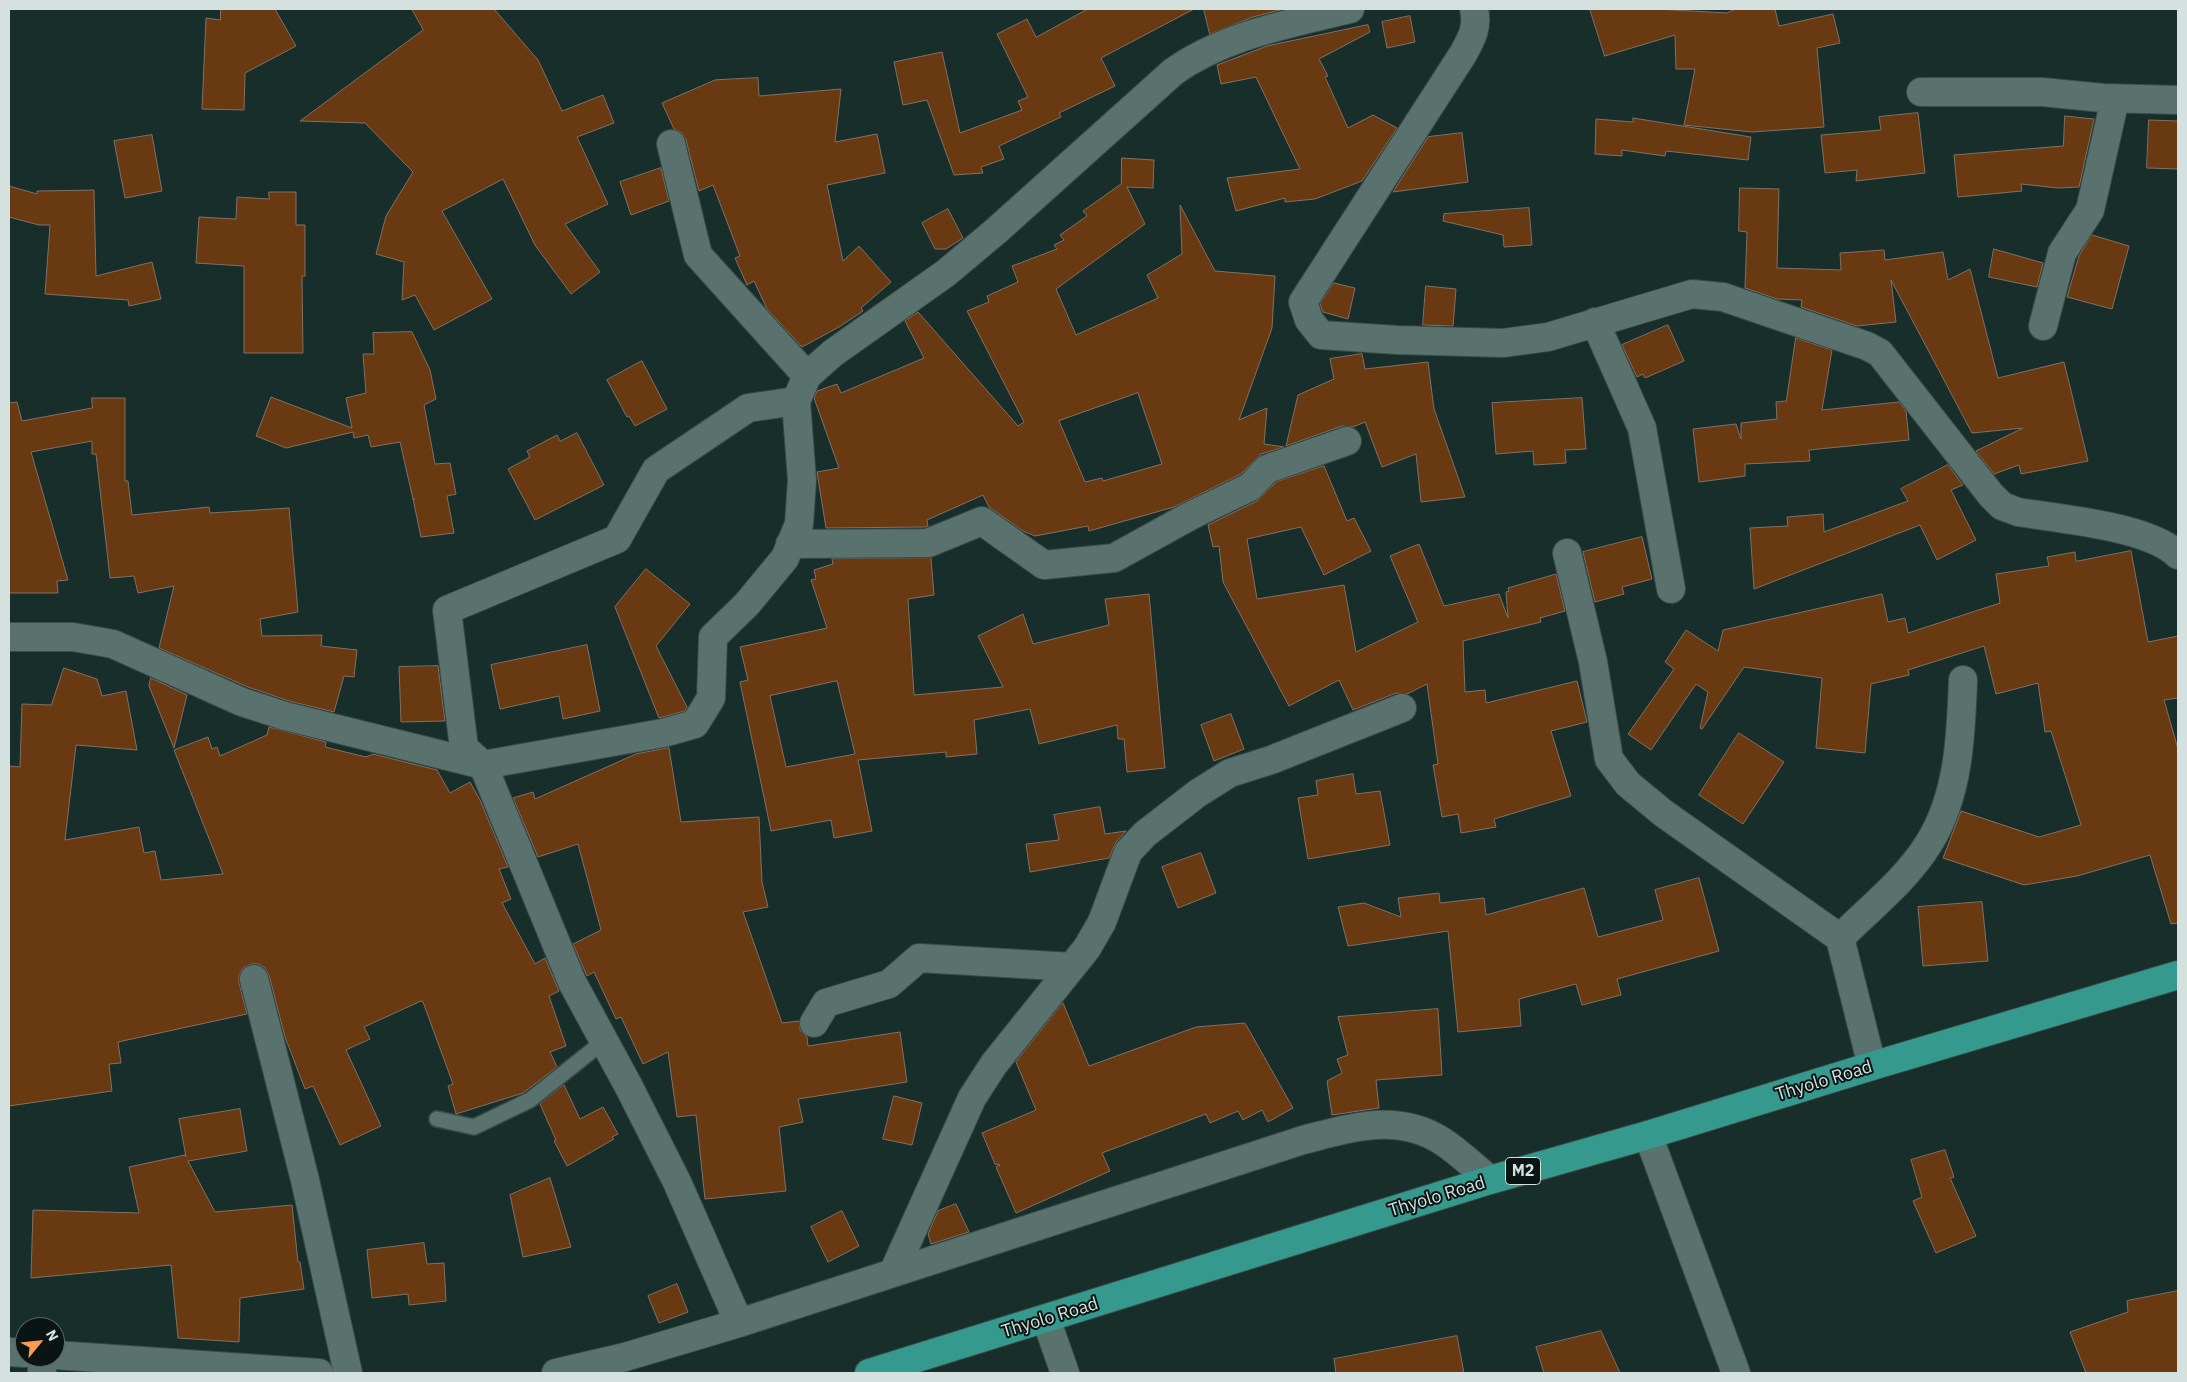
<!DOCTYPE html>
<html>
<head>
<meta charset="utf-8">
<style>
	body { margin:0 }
	#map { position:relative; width:2187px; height:1382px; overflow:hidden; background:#182e2b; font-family:"IBM Plex Sans",sans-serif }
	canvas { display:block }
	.frame { position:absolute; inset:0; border:10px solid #d4e1df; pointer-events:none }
	.north { position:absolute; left:15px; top:1317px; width:50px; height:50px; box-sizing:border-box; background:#0a1412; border:1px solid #5b6664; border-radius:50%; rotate:62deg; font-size:14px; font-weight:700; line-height:20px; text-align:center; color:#d4e1df }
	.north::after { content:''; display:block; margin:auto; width:18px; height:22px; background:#fc9d53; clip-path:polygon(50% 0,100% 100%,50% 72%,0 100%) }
</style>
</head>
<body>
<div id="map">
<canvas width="2187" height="1382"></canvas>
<div class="frame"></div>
<div class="north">N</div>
</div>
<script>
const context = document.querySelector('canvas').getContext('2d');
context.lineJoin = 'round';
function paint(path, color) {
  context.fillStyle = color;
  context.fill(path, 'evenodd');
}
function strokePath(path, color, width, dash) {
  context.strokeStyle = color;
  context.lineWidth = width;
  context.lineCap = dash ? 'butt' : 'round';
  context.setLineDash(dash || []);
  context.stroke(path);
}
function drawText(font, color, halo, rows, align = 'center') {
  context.font = font + ' "IBM Plex Sans",sans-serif';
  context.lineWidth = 4;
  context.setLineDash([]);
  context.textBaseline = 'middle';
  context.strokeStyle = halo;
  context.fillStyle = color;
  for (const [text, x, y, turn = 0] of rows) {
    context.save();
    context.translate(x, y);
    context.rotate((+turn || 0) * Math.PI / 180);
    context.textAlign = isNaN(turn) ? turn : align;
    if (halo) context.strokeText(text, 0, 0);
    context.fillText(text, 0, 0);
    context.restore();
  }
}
const building = new Path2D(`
	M221,9H275L296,46L245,73L244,110L202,109L206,18L220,20Z
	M412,9H494L538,60L562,111L603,95L614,123L577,137L608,204L565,224L600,272L571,294L535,245L503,179L442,211L492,299L434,330L415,295L402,300L404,262L376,254L386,216L413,172L365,123L300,121L423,30Z
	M1088,9H1194L1101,58L1115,86L1059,113L1061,117L999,146L1004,159L981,167L983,173L954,175L927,100L903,105L894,62L942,52L960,133L1022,110L1018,101L1028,97L997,34L1027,19L1036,37Z
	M1204,9H1284L1253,17L1210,34Z
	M1590,9H1657L1727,13L1735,9H1775L1779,26L1833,14L1840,43L1817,48L1824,127L1752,132L1684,125L1695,69H1676L1675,35L1605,56Z
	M1410,16L1415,42L1387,48L1382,22Z
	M1368,25L1370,32L1319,59L1328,76L1325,77L1348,128L1373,115L1397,128L1362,181L1315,199L1285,202V198L1236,211L1227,178L1300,169L1256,77L1221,84L1217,65L1267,46Z
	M758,78L759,96L841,89L835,142L877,134L885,173L827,185L843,261L859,246L891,282L861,308L863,311L839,327L802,347L767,309L754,281L747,285L735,258L740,256L713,185L699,191L686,140L682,133L674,129L662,103L715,80Z
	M1918,113L1925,173L1856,181L1857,170L1825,173L1821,135L1881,130L1879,117Z
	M2065,116L2094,119L2079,187L2058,188L2021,184L2022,191L1958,197L1954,155L2063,146Z
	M1633,118L1751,137L1748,160L1666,151L1665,156L1622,150V156L1595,154L1596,119L1633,122Z
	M2149,120L2178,121V169L2147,168Z
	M1462,133L1468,182L1393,192L1428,137Z
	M152,135L162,191L125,198L114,141Z
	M1122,158L1154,160L1153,188L1127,187L1145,224L1056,289L1076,335L1158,298L1147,275L1182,254L1180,205L1215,271L1275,276L1272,328L1239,420L1267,408L1264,444L1284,447L1261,454L1241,474L1174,507L1089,531L1088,526L1035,536L1023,531L989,507L983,495L927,520L928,526L925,527L826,528L817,472L839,468L814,398L817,391L837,384L841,393L924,358L905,321L918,312L1018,426L1024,422L967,311L989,302L987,296L1018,282L1012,266L1057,249L1054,245L1064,240L1060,235L1087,216L1083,211L1121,184ZM1138,393L1162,464L1103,481L1102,478L1085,482L1059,421Z
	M661,168L669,201L631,215L620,182Z
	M9,186L37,194V191L94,190L96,276L152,262L161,299L129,306L128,300L45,294L50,225H39L9,217Z
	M1740,188L1779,189L1777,268L1841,270L1840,253L1884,250L1885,260L1943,252L1948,280L1970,269L1998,378L2064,362L2088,461L2021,474L2019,465L1994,474L1976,451L2023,428L1972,433L1891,280L1896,322L1857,326L1801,307L1802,300L1777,299L1745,288L1747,232L1739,231Z
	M269,192H296V225H305V276H302L303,353H244V266L196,263L199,217L236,219L237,197L269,199Z
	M1529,208L1532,245L1504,247L1503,235L1443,221L1444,214Z
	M948,209L963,238L946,249H935L922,223Z
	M2092,235L2129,246L2112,309L2067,297L2079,256Z
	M1994,249L2043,263L2037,287L1989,277Z
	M1334,283L1355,288L1348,319L1323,312L1320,304Z
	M1426,286L1456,289L1453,326L1423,325Z
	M1668,325L1684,361L1645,378L1643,374L1637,377L1622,345Z
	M412,332L430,370L436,399L424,405L435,464L450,463L456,494L447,496L454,533L421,537L413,499H415H413L400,442L371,447L368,435L354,438L353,432L286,448L256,436L271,397L352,428L346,398L366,393L363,354H374L373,333Z
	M1796,338L1832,350L1822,410L1899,402L1906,411L1909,440L1809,450L1810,461L1745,464V476L1699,482L1693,429L1736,424L1741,439V423L1777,419L1776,402L1786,401Z
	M1362,354L1365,369L1428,362L1434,409L1465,497L1421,502L1416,454L1382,467L1365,422L1353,427L1342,426L1286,446L1298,395L1334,379L1330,359Z
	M642,361L667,409L635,426L629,416L627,417L607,380Z
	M92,398H125V481H128L132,515L209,507L210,513L289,508L298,612L260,619L262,636L322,635L321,646L357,650L354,677L344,676L334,712L289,701L248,687L159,648L174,586L138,593L134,576L110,578L96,454H92V441L31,452L68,580L57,581L58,593H9V403L17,402L22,421L92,408Z
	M1582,398L1586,449L1565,450L1566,463L1534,465L1533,451L1496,454L1492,403Z
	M577,433L604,485L535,520L508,469L530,457L527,451L557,435L560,441Z
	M1948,465L1963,485L1951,490L1976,540L1937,560L1920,525L1754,589L1750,528L1788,526L1787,517L1823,514L1824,532L1908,501L1901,489Z
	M1324,466L1347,521L1354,518L1371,551L1324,575L1301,527L1247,539L1257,599L1344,585L1356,652L1418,622L1390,556L1419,544L1444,606L1499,594L1508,618L1506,592L1509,591L1508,588L1556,574L1565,611L1540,618L1541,622L1463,641L1465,692L1485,690L1486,703L1577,681L1587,722L1551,731L1571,796L1494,819L1496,827L1461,833L1458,814L1442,817L1433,765L1438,764L1427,684L1407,694L1396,693L1353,710L1339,680L1289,706L1223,582L1219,546L1213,547L1208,525L1257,501L1276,482Z
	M1642,537L1652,579L1622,587L1624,594L1595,602L1583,552Z
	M2131,551L2148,642L2178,636V698L2164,700L2178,749V923L2171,924L2150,855L2077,876L2024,885L1943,858L1961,811L2039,837L2081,825L2051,731L2045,732L2038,683L1996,694L1984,646L1908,670L1909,675L1871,684L1865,753L1816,748L1822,678L1744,667L1702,729L1700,728L1708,692L1696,684L1651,750L1628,734L1674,669L1665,662L1686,630L1718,651L1723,630L1882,594L1888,622L1905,618L1908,633L2000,603L1996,574L2049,566L2047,557L2075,552L2076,561Z
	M931,558L934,595L908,599L914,695L1003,687L978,636L1023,614L1033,644L1109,625L1105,599L1149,594L1165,768L1127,772L1124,739H1118L1117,725L1039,744L1030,709L974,720L977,754L946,757V752L858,760L872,831L834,838L831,820L771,831L740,682L748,680L740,647L827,628L811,580L816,579L814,570L833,564L832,559ZM837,681L855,754L786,767L770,696Z
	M646,569L690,604L656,646L687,707L685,711L659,718L615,607Z
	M587,645L600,711L563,719L559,696L500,709L491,665Z
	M438,666L445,721L401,722L399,667Z
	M64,668L97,679L102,696L126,691L137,750L76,745L65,840L139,827L144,853L155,851L161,880L223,874L174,750L208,737L212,749L217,747L220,756L267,735L269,727L326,742L325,747L366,757L373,754L437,770L450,793L470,782L480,800L508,867L499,869L511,899L502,903L535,964L545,958L559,991L549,996L566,1046L550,1052L557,1067L523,1093L456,1114L448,1086L453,1084L423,1002L421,1001L364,1027L370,1039L346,1050L381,1126L340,1145L313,1086L305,1089L285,1037L269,975L265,968L259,964H251L243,968L239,975V983L247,1014L118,1042L121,1063L109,1064L112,1091L9,1106V766L20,767L22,704L51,705Z
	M151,678L187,695L174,748L149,686Z
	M1231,714L1244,749L1214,761L1201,725Z
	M1739,733L1784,762L1743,824L1699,795Z
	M669,748L681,822L759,817L762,882L768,907L743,912L782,1023L799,1021L800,1030L807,1037L808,1046L900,1032L907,1082L798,1099L803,1122L779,1127L786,1191L705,1199L696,1115L677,1117L668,1052L643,1064L621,1017L616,1019L594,972L587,976L573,944L601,930L578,844L538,857L513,798L533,792L535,799L636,754Z
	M1353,774L1356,794L1380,791L1390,845L1308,859L1298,798L1318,795L1316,781Z
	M1100,807L1105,834L1126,831L1116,842L1109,858L1030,872L1026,844L1059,840L1054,815Z
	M1201,853L1216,893L1178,908L1162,867Z
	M1699,878L1719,951L1617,979L1621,995L1582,1005L1576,984L1519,999L1521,1026L1458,1032L1448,931L1348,946L1338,907L1364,903L1401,917L1398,898L1439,893L1440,903L1484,898L1486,915L1584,888L1598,937L1663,920L1655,890Z
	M1982,902L1988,961L1923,966L1918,907Z
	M1063,1003L1089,1066L1196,1027L1245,1023L1293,1108L1268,1122L1262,1110L1243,1120L1238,1111L1210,1123L1206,1114L1102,1153L1110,1171L1016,1213L996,1167L1000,1165L995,1164L982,1133L1036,1110L1016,1062Z
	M1438,1009L1442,1075L1376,1080L1379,1108L1332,1115L1327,1081L1342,1073L1337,1059L1348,1055L1338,1017Z
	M564,1085L580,1119L603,1107L618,1134L612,1137L614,1139L567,1166L554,1141L556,1140L540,1104Z
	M894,1096L922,1103L912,1145L883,1139Z
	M240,1109L247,1151L188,1161L215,1212L292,1205L298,1262H300L304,1289L240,1298L239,1342L178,1338L171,1265L31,1278L33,1210L139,1213L129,1167L185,1155L186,1157L179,1119Z
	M1945,1150L1954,1177L1950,1178L1976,1236L1936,1253L1913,1201L1922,1197L1911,1160Z
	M550,1178L571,1247L523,1257L510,1195Z
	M956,1204L969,1232L931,1244L928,1234L938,1211Z
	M842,1211L859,1246L828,1262L811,1227Z
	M424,1243L427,1264L444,1263L446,1301L409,1305L408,1294L372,1298L367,1250Z
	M677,1284L688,1312L659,1323L648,1296Z
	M2178,1291V1373H2086L2070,1332L2128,1312L2127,1301Z
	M1601,1331L1620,1373H1544L1536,1347Z
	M1457,1336L1464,1373H1336L1334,1359Z`);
const lane = new Path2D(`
	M437,1119L474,1127L530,1100L604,1041`);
const street = new Path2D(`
	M1474,9C1478,27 1472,38 1463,54L1303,302L1309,320L1321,335L1397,340L1503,343L1548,337L1692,294L1723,297L1867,346L1880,353L1991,495L2002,506L2018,512C2060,519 2149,526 2178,555
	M1921,92H2042L2103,98L2178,100
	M671,144L698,255L807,376
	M1595,322L1642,428L1671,589
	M2043,326L2062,253L2090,210L2115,99
	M790,544L928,543L982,521L1044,565L1114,558L1190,516L1250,487L1267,469L1347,441
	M1567,553L1593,662L1609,759L1628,784L1663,813L1840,938L1872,1066
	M9,637H73L113,644L242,702L285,716L483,765L663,733L695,724L711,698L713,637L747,604L785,558L799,524L802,480L796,401L807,376L833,353L946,273L996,231L1173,72C1225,35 1289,24 1350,9
	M1840,938C1870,908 1907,879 1929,843C1959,795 1961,735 1963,680
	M254,979L305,1180L348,1373
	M814,1023L826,1003L889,984L919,958L1072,967
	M1648,1135L1736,1373
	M893,1273L972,1098L994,1064L1087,948L1102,922L1128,852L1145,834L1198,793L1230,773L1271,760L1402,708
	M1046,1319L1065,1373
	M739,1323L677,1182L629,1087L572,982L483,765L464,748L447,610L617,539L656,470L748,408L796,401
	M9,1352L25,1353
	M55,1355L319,1373
	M42,1357V1373
	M556,1373L625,1357L739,1323L1303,1140C1351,1128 1397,1112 1442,1141C1459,1152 1474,1167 1490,1180`);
const highway = new Path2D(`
	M869,1373L1490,1180L1648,1135L1872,1066L2178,975`);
const shields = [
	[1523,1171,35]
];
const shieldNames = [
	["M2",1523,1171]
];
const streetNames = [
	["Thyolo Road",1824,1081,-17],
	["Thyolo Road",1437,1197,-17],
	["Thyolo Road",1050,1318,-17]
];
paint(building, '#693a11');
strokePath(building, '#817064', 1);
strokePath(lane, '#394b48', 18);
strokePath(street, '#394b48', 30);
strokePath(highway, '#394b48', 30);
strokePath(lane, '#5a726e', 15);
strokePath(street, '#5a726e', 28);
strokePath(highway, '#35998e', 28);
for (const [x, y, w] of shields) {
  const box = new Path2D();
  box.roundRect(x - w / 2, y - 13.5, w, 27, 4);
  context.fillStyle = '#0a1412';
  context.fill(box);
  strokePath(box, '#d4e1df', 1);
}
drawText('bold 16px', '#d4e1df', null, shieldNames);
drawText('18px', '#d4e1df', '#0a1412', streetNames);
</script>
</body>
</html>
